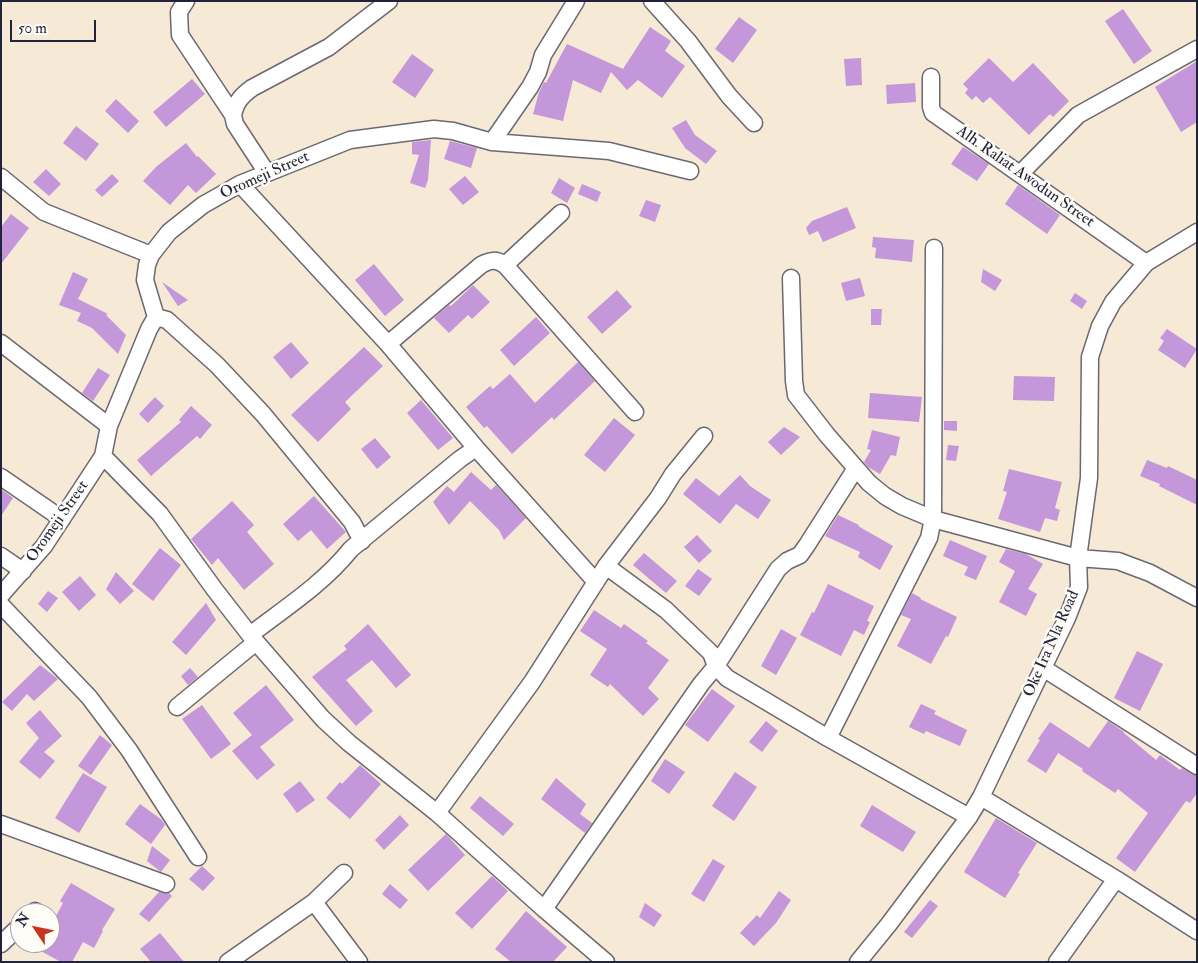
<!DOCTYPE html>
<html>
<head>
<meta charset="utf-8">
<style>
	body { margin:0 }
	#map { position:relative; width:1198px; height:963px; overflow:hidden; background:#f6e9d5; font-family:"IM FELL Double Pica",serif }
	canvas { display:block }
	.frame { position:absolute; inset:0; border:2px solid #22223b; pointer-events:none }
	.north { position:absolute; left:10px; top:903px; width:50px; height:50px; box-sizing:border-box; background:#fdfcf7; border:1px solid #a5a5ac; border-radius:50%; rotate:304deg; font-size:14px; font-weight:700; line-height:20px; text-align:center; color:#22223b }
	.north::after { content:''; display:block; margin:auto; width:18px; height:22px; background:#c8321e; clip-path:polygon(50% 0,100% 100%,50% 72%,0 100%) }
	.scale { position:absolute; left:10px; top:20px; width:86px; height:22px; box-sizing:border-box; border:2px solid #22223b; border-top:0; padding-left:6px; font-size:15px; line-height:18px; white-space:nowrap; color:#22223b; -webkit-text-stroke:4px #fdfcf7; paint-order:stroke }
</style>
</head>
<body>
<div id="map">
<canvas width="1198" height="963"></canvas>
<div class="frame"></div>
<div class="north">N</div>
<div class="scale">50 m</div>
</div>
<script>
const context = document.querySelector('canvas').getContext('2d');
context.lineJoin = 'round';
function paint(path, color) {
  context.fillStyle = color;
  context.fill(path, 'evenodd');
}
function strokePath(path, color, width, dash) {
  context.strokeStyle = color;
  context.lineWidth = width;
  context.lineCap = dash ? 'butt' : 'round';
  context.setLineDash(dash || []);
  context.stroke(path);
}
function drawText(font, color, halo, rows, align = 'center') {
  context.font = font + ' "IM FELL Double Pica",serif';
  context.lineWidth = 5;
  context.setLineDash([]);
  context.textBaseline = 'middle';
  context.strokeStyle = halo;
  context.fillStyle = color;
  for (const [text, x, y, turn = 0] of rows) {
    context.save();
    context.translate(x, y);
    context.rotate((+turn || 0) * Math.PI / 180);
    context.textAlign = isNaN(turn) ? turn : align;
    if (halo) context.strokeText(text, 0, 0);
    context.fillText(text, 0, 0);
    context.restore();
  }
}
const building = new Path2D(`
	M1123,9L1152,51L1134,64L1105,21Z
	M739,17L757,30L733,63L715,49Z
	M650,27L671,41L665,51L685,66L662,98L638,80L627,90L611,72L601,93L573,80L563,121L533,114L539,92L544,82L546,83L567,44L623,69Z
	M412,54L434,70L415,98L392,82Z
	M861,58L862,85L846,86L844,59Z
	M989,58L1013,82L1033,63L1069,101L1053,117L1050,114L1029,135L990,97L983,103L976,96L972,100L965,93L968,89L963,84Z
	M1197,61V122L1181,132L1155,87Z
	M192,79L205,94L166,127L153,112Z
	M915,83L916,102L887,104L886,85Z
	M116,99L139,121L128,133L105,111Z
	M686,120L695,135L717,151L706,164L685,148L672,128Z
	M76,126L99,144L86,161L63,143Z
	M431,140L428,180L425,188L410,183L419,155L412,154V142Z
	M450,141L477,148L471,168L444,159Z
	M186,143L197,157L198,156L216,174L196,193L188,185L170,205L143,181L156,167Z
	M963,147L989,164L977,181L951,164Z
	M46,169L61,184L49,196L33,182Z
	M112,174L119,181L102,197L95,190Z
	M465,176L479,192L463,205L449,189Z
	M559,178L575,188L567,203L551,193Z
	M582,184L601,192L597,202L578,194Z
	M1018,185L1060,215L1047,234L1005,204Z
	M646,200L661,205L655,222L639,216Z
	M847,207L856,228L823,242L818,231L809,235L806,228L812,221Z
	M11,214L29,228L1,264V227Z
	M873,237L914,240L912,262L875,258L876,248L872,247Z
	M374,264L404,300L385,316L355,280Z
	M983,269L1002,280L995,291L981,282Z
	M73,272L88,279L78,299L108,314L106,315L126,335L118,354L92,328L77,321L81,313L59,305Z
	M860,278L865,296L846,301L841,283Z
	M162,282L188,300L178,306Z
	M473,285L490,302L472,319L468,315L449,333L434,318L449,305L451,306Z
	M617,290L632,307L602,334L587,317Z
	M1075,293L1087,301L1082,309L1070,301Z
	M871,309H882L881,325H871Z
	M536,317L550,333L514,366L500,350Z
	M1167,329L1197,349L1185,368L1158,350L1164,341L1160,338Z
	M291,342L309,363L291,379L273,357Z
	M364,347L383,366L345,402L351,409L318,442L291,415Z
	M578,362L595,381L554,420L552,417L512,454L487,426L484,428L466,407L490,386L493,389L510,374L535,403Z
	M98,368L110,375L93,401L82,393Z
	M1014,376L1055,377L1054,401L1013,400Z
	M870,393L922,397L919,422L868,418Z
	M155,397L164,406L148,423L139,414Z
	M421,400L453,438L438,450L407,413Z
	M191,406L212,425L200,439L197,436L151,476L137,460L181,422L179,420Z
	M614,418L635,435L605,472L584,455Z
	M944,421H957V431L944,430Z
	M784,427L800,437L781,455L768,442Z
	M872,430L900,437L896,456L891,455L880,474L868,467L864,462L871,450L867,449Z
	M375,438L391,457L377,469L361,449Z
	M948,445L959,446L956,461L946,460Z
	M1147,460L1167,468L1168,466L1197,480V505L1159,486L1160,484L1140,476Z
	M1009,469L1062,482L1055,508L1060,510L1057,521L1045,518L1040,532L998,519L1007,492L1003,491Z
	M471,472L491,490L496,485L526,518L504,540L499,530L470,501L449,525L433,502L447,486L454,492Z
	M740,475L750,486L771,500L758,519L736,504L720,524L683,494L696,478L719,496Z
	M1,489L13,498L1,516Z
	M314,496L346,532L327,549L311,530L298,541L283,524Z
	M232,501L254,525L247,532L274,564L244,590L218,558L212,565L191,539Z
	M838,515L859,525L858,526L893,546L880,570L858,557L860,552L825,536Z
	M697,535L712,551L699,563L684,547Z
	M950,540L987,556L976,580L964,575L968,567L943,556Z
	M160,548L181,565L153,601L132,584Z
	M1006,549L1026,554L1043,564L1028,589L1037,594L1026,616L999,602L1015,571L999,562Z
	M644,553L677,581L666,593L633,565Z
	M698,569L712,579L699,596L685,586Z
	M116,572L134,591L120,604L106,589Z
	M80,576L96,595L79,611L62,592Z
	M828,584L874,606L867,621L870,622L864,635L854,630L841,656L800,635L812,612L814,613Z
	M48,591L58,598L47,612L38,604Z
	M912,593L921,598L920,599L957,617L948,637L946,636L931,664L897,646L911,619L901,615Z
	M206,603L216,620L186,655L172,642Z
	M594,610L621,628L624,624L648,641L646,643L669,660L648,688L659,699L643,716L610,684L608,687L590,675L607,649L580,631Z
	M368,624L411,675L396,688L372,660L346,680L373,711L356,726L312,677L347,649L344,646Z
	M781,629L797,638L776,675L761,666Z
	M1137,651L1163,664L1140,711L1114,698Z
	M40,665L58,679L34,701L27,694L12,711L2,702Z
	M190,668L198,677L188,685L181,676Z
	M266,685L294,720L260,747L275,765L257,780L232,751L252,735L233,713Z
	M712,689L735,706L708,742L685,725Z
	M921,704L936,711L934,714L967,730L960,746L926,731L924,734L909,727Z
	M202,705L231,744L211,759L182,719Z
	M40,710L62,736L44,752L55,761L40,779L19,762L39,738L26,723Z
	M766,721L778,731L762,752L749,742Z
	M1108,721L1124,732V733L1156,760L1160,755L1180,770L1182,768L1197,776V793L1190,803L1186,801L1135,872L1116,858L1148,813L1118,789L1115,793L1082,771L1083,769L1058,753L1046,773L1027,761L1040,740L1038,739L1050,722L1089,748Z
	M100,735L112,745L91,775L78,766Z
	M665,759L685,772L669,794L651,781Z
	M360,765L381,784L350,819L326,798L340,782L342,784Z
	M735,772L757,787L734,821L712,806Z
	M83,773L107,787L79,833L55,818Z
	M556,778L586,804L580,814L592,823L585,833L541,799Z
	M300,781L315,800L297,813L283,794Z
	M480,796L514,824L503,836L470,808Z
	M140,804L162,820L165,825L151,844L125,824Z
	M872,805L916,832L903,852L860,826Z
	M400,815L409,825L384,850L375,840Z
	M996,818L1037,843L1018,873L1020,874L1005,898L964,872Z
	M446,834L465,855L428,891L408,870Z
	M152,846L170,860L161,872L147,861Z
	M713,859L725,866L704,902L691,894Z
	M202,866L215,878L203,891L189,879Z
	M492,876L508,891L472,929L455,913Z
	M71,883L115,909L102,930L103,931L94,948L83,942L72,962H61L26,943H50V927L63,903L60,901Z
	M390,884L408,900L400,909L382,894Z
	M779,891L791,900L776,923L754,946L740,933L757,915L760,918Z
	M159,892L169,893L172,896L149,922L139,914Z
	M930,900L938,906L912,938L904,932Z
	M645,903L662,915L654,927L639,917Z
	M526,911L567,947L553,962H511L495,949Z
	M160,933L184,962H151L140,949Z`);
const minor = new Path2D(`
	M186,1L179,12L180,35L233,115L235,124L267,173
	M652,1L688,41L729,96L754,123
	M931,77V107L933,113L1146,263
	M233,115C236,102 241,96 252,88L329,47L389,1
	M492,142L530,87L538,72L543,55L576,1
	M1021,173L1078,115L1197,49
	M1,177L44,212L151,255
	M240,184L388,344L476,448L596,582
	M505,265L561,213
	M791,278L794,381L796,395L827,435L869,483L885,496L902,506L933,519L1078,558L1118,561L1150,573L1197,598
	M156,317L167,320L217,365L263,414L352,522L362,541
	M1,343L109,426
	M388,344L481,265C490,260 496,259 505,265L635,412
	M103,456L160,514L215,590L250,635L323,719L349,743L437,813L544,909L606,962
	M1,477L62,519
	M1,556L23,571
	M606,566L666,610L711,653L716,666L727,678L828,738L969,817
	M1,595L44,546L103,456L109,426L149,329L156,317L145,280L147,265L151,255L169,232L203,205L240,184L350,140L434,129L453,131L492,142L609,151L690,171
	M1,605L89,697L129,750L198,857
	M250,635C285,608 323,584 351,549L460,459L476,448
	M1043,668L1197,766
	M177,707L256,642
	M828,738L929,538L933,519L934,248
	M981,797L1116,879L1197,931
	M437,813L532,682L606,566L658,498L673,474L704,436
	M1,824L166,884
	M314,902L359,962
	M544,909L701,684L716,666L778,569L787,561L800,555L807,545L856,468
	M33,913L35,911
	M1,944L20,926
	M228,962L314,902L344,873
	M858,962L889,924L969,817L981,797L1067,618L1079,587L1078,558L1089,478L1090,357L1100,326L1113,302L1146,263L1197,232
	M1057,962L1116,879`);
const streetNames = [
	["Oromeji Street",265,176,-24],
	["Alh. Raliat Awodun Street",1025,177,35],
	["Oromeji Street",58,522,-55],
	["Oke Ira Nla Road",1052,644,-66]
];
paint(building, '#c496da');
strokePath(minor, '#6c6871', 19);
strokePath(minor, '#fff', 16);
drawText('16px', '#22223b', '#fdfcf7', streetNames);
</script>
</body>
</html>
